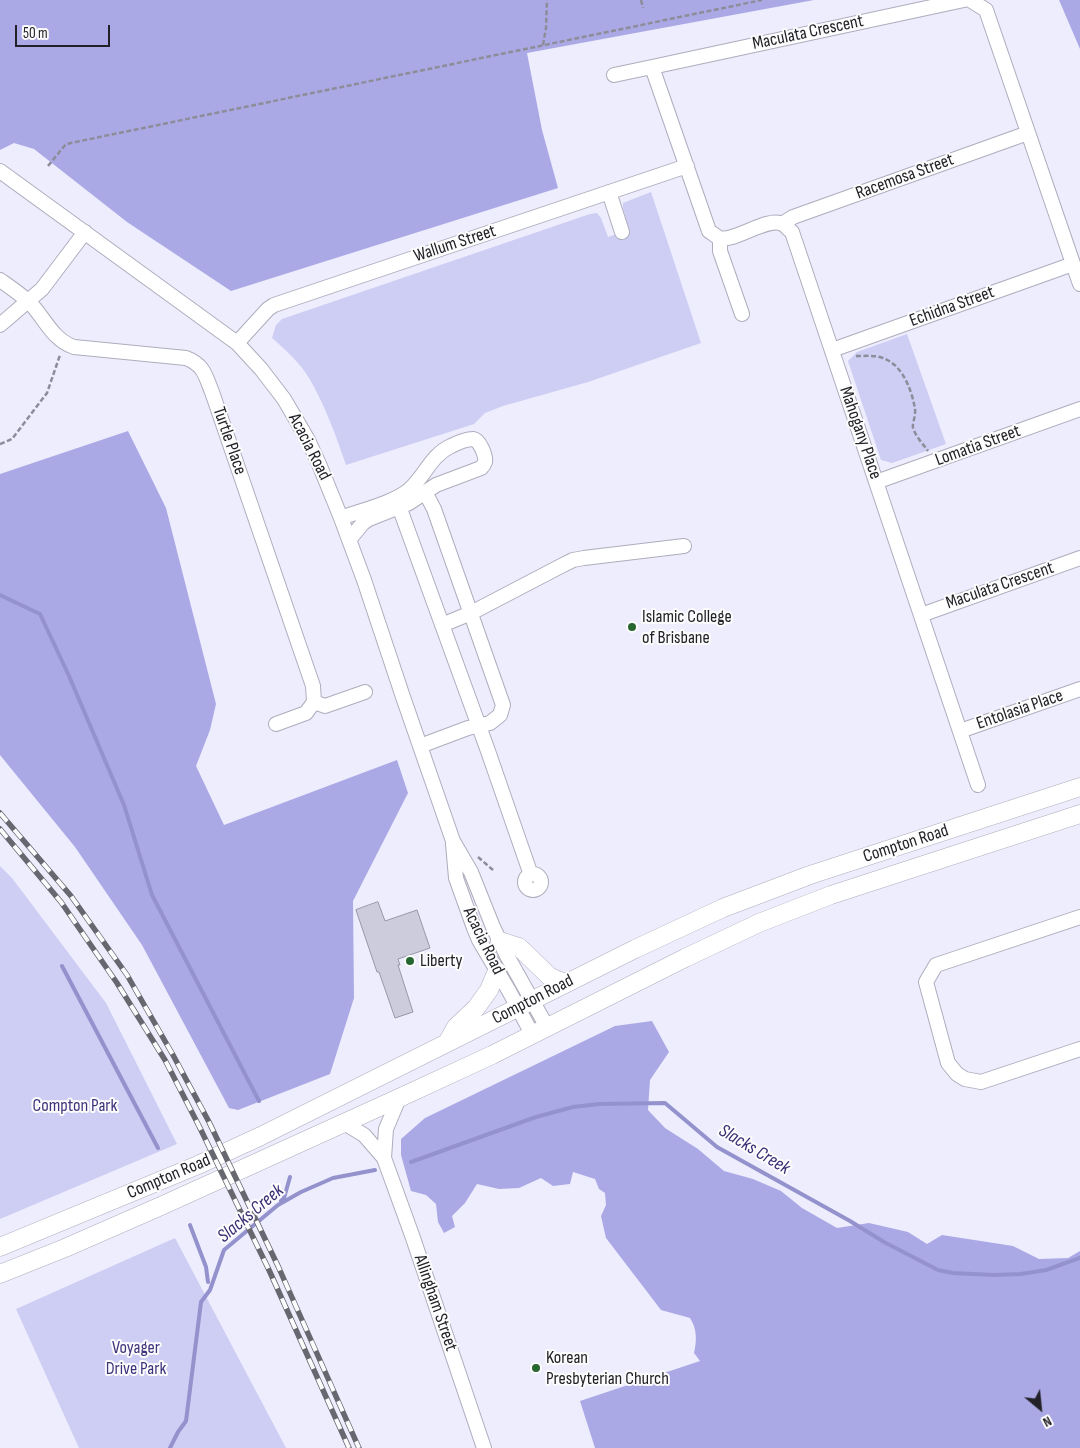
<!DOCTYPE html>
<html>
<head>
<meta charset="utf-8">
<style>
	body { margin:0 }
	#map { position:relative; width:1080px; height:1448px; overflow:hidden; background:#ededfe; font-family:"Sofia Sans Condensed",sans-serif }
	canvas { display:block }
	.north { position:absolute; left:1015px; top:1383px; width:50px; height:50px; -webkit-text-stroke:4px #fcfcfc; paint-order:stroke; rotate:152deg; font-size:14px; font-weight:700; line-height:20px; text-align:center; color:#212127 }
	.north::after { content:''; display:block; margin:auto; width:18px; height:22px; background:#212127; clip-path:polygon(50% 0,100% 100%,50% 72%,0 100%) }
	.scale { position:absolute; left:15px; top:25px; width:95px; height:22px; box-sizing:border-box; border:2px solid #212127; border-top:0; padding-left:6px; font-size:15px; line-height:18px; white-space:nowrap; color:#212127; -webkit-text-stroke:4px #fcfcfc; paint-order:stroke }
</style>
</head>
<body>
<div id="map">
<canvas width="1080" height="1448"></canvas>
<div class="north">N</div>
<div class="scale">50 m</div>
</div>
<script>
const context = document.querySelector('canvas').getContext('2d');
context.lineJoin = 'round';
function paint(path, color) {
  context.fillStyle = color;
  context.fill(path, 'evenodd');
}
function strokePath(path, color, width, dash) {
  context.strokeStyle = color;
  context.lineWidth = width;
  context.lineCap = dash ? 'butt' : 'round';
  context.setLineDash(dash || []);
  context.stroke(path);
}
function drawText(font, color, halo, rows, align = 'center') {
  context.font = font + ' "Sofia Sans Condensed",sans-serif';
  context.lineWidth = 4;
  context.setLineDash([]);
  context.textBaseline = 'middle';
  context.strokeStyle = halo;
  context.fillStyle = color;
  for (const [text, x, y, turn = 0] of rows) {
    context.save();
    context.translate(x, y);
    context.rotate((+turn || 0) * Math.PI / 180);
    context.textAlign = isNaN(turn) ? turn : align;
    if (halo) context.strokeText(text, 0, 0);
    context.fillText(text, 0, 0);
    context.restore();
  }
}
const green = new Path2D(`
	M651,192L701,343L588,382L503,406L485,413L474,424L346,465C336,436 325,405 309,378C300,363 286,350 272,338L276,325L282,319L590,214L597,213L601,218L608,237L629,230L623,208V203Z
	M907,334L946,444L892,463L881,460L848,361L857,352Z
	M0,866L12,878L106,1003L177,1144L0,1219Z
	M175,1238L286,1448H79L16,1309Z`);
const forest = new Path2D(`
	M0,0H814L527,53L542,130L558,188L231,291L127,222L34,149L14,143L0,150Z
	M1059,0H1080V49Z
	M128,431L166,508L216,704L210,730L196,766L224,825L397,760L408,793L353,901L354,998L330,1074L238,1110L229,1108L142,945L75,847L0,755V474Z
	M652,1021L669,1052L650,1080L648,1110L665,1128L698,1149L724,1171L753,1179L781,1191L802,1208L837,1228L869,1223L908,1232L927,1244L942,1235L1013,1246L1039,1259L1068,1258L1080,1251V1448H595L580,1401L700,1361L694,1353C697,1340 697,1329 690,1318L661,1310L606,1238L601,1216L606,1205L605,1193L599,1189L595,1179L573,1172L570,1184L553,1186L541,1178L519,1188L499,1189L477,1184L465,1203L452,1216L455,1227L444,1233L438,1222L436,1204L426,1195L411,1191L401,1155V1139L425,1118L615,1026Z`);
const stream = new Path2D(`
	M0,595L40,614L69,676L124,805L152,895L259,1101
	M62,966L158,1148
	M411,1162L536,1117L573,1107L599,1104L665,1103L717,1147L850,1221L884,1242L938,1270L953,1273L994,1275L1021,1274L1046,1270L1080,1258
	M281,1201L284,1198L290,1177
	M190,1225L206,1267L208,1282
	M170,1448L178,1432L186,1421L201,1302L210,1290L224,1250L278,1205L301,1192L333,1178L375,1170`);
const building = new Path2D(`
	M378,902L385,921L417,910L430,948L398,959L400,965H398L413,1012L395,1018L379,972H377L356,910Z`);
const path = new Path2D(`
	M641,0L643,8
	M543,45L546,28L547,0
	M48,166L66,144L762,0
	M856,356C865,356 875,355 883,358C903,365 912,391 915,409C916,416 912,423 913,428C916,437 923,444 928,451
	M0,444L12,439L47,393L60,355
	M478,857L493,870`);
const minor = new Path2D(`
	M964,0L652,67L709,231C712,233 716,236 719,238C734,243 767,216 783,224C786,226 789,230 792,232L978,785
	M970,0L986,10L1080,284
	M614,75L652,67
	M0,171L237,343L261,369L284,399L308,440L319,464L341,518L364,580L403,697L453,841L471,872L493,927L506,954L547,1027
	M609,192L622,232
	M782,224L793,217L1028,133
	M720,238V251L742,314
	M0,280C10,287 22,295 31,304C45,319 53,340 74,347L186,358C204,365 205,375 212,392L313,686L314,702L306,713L276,724
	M0,325L42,289L85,232
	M237,343L268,309L274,305L687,166
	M832,350L1073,264
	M876,482L1080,409
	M396,498L488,751L531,875
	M341,518C362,510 391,504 409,490C425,476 431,455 451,446C457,443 467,439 473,439C480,440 486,456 485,462C484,465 483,466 481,468L436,485L409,503L369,519L363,523L349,540
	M921,615L1080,558
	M442,625L471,613L561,566L573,560L584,558L684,546
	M314,702L325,706L365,692
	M960,731L1080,689
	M420,746L468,728L490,723L500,715L503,705L434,509L425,492
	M453,844L456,878L474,928L479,940L509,991L532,1034
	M525 882a8 8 0 1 1 16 0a8 8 0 1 1-16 0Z
	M1080,917L936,965L926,982L948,1063L957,1074L965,1079L981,1082L1080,1049
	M399,1098L386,1129L384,1158L413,1238L484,1448
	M344,1123L364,1135L384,1158`);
const major = new Path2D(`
	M500,941L519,947L549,976L557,980L567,983
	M447,1043L456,1027L476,1008L489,990L497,971
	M0,1247L198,1165L261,1136L635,949L723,908L810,875L1080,787
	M0,1274L65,1248L161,1206L399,1098L492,1055L685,958L759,923L831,895L1080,814`);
const rail = new Path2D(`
	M0,813L71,896L127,975L173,1055L209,1122L278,1266L359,1448
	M0,829L61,902L117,983L165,1060L199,1126L269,1270L349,1448`);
const markers = [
	[632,627,5,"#266630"],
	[410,961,5,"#266630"],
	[536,1368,5,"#266630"]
];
const streetNames = [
	["Maculata Crescent",808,33,-12],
	["Racemosa Street",905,177,-20],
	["Wallum Street",455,244,-18],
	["Echidna Street",952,307,-20],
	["Mahogany Place",860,433,71],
	["Turtle Place",229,441,71],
	["Lomatia Street",978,446,-20],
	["Acacia Road",309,447,63],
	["Maculata Crescent",1000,586,-19],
	["Entolasia Place",1020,710,-19],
	["Compton Road",906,844,-18],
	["Acacia Road",483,941,64],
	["Compton Road",533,1000,-27],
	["Compton Road",169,1177,-23],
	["Allingham Street",435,1303,71]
];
const poiNames = [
	["Islamic College",642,617],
	["of Brisbane",642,638],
	["Liberty",420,961],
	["Korean",546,1358],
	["Presbyterian Church",546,1379]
];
const parkNames = [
	["Compton Park",75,1106],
	["Voyager",136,1348],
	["Drive Park",136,1369]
];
const waterNames = [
	["Slacks Creek",754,1150,31],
	["Slacks Creek",251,1214,-40]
];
paint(green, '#cecdf3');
paint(forest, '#aba9e5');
strokePath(stream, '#9492cd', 4);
paint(building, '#ccccdc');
strokePath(building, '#9797a7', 1);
strokePath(minor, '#adadbd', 16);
strokePath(major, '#adadbd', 19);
strokePath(path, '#8d8d99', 2.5, [5, 2.5]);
strokePath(minor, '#fff', 14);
strokePath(major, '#fff', 18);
strokePath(rail, '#676770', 5.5);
strokePath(rail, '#fcfcfc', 4, [11]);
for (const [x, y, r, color] of markers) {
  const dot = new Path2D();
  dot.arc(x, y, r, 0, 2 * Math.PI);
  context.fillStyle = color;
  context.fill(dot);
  strokePath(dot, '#fcfcfc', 2);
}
drawText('18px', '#212127', '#fcfcfc', streetNames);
drawText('18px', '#212127', '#fcfcfc', poiNames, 'left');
drawText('18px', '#3e347c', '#fcfcfc', parkNames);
drawText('italic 19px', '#392e74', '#fcfcfc', waterNames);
</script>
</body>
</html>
